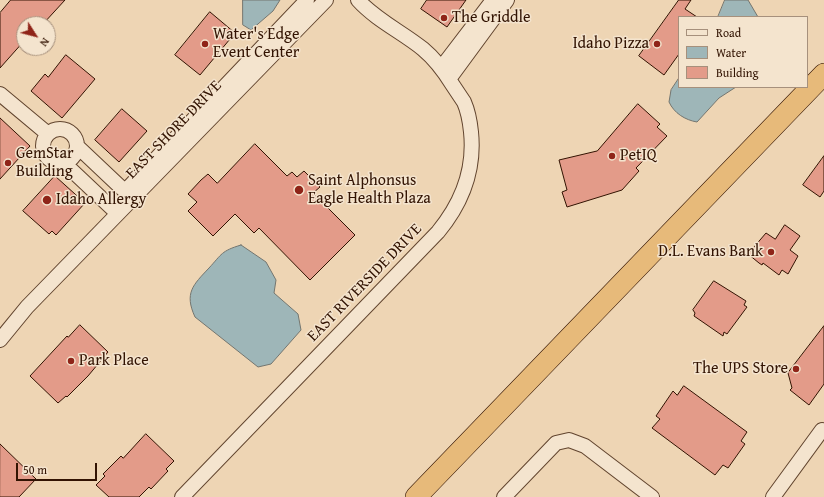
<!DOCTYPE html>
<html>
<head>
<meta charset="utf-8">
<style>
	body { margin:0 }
	#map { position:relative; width:824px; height:497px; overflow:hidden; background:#eed5b4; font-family:"Gentium Book Plus",serif }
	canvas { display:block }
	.legend { position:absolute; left:678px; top:16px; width:130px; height:72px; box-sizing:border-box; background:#f4e4ce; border:1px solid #a6907c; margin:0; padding:5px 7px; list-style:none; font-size:12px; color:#321302 }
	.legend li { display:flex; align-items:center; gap:8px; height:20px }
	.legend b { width:20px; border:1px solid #a6907c }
	.north { position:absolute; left:16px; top:16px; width:40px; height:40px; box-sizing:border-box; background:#f4e4ce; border:1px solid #a6907c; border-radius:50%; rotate:126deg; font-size:11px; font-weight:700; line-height:16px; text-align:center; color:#321302 }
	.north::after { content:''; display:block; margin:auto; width:14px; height:18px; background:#8f2418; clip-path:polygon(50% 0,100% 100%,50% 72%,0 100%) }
	.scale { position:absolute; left:16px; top:463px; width:81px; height:18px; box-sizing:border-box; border:2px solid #321302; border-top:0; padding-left:5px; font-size:12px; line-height:14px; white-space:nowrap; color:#321302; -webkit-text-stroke:3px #f4e4ce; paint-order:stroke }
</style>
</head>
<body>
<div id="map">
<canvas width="824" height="497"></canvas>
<ul class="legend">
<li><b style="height:5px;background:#f4e4ce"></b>Road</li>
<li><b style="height:11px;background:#9eb6b8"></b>Water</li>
<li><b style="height:11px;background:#e39b89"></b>Building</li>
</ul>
<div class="north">N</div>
<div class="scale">50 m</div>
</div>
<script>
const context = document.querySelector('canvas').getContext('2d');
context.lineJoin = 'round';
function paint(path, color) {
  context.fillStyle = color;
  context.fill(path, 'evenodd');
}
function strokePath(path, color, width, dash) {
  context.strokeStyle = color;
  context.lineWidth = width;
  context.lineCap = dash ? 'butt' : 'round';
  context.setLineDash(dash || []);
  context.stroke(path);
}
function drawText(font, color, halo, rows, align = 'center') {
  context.font = font + ' "Gentium Book Plus",serif';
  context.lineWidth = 3;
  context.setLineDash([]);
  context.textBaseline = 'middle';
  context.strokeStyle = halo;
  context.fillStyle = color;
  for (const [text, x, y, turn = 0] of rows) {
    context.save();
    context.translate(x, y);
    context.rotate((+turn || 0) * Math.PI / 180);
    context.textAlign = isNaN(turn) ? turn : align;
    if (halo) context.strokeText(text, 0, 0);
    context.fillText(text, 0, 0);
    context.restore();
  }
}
const water = new Path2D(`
	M243,0H280L273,11L251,30L243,25Z
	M725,0H748L758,17H718Z
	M679,78V87H736L719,98L697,122C685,120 674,113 669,102L671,90Z
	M241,245L266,262L276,280L274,293L298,314L301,330L271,364L258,367L195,317C184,293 193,285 209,268C222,254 221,251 241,245Z`);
const building = new Path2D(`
	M11,0H65L43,24H24V41L0,68V13Z
	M427,0H466L447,27L421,9Z
	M679,0H691L685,9L697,17H679V54L664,75L639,56Z
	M210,12L235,33L200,75L175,55Z
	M66,55L95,79L62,118L31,91L45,74L48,77Z
	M638,104L660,124L657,127L667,136L636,168L639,171L622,190L567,207L562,192L567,190L559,160L597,151Z
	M122,109L147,131L119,162L95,140Z
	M0,118L30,146L0,179Z
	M255,144L287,176L292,172L297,177L304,171L320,187L313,193L355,235L310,280L259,228L254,233L235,214L213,236L188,211L197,202L188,194L201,180L208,174L217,183Z
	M824,156V191L820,197L803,185Z
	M55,176L85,203L56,235L52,231L49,234L23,211Z
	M785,225L800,236L790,250L798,256L788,274L782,270L779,275L763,263L762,265L759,263L748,254L766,233L775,239Z
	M714,281L746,301L744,305L747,307L727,334L724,332L723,336L694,316L695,313L693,310Z
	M80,325L108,352L88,376L67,397L66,396L58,403L30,376L67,336L68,337Z
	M824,326V384L809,405L790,390L792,388L788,373Z
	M684,386L747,432L741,441L745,444L728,468L723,465L715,475L652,428L660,419L656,416L673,391L677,395Z
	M146,434L174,461L166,469L168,471L151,489L149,487L139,497H109L96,485L105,476L103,474L121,456L123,458Z
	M0,444L36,479L19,497H0Z`);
const minor = new Path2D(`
	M441,68L493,0
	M449,79L507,0
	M0,94L48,134
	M43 146a17 17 0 1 1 34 0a17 17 0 1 1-34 0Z
	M78,147L132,198
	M64,163L117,213
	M129,187L307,0
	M0,340L27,307L326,0
	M182,497L438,232C462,203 475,170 471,132C470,122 468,111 464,102C460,96 456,90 452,84C444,71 435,59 423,49C402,32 376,20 358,0
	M504,497L556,443L569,440L585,446L652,497
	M773,497L822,430L824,431`);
const highway = new Path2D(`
	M416,497L824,74`);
const markers = [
	[444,18,4,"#8f2418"],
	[205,44,4,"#8f2418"],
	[657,44,4,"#8f2418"],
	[612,156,4,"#8f2418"],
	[8,163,4,"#8f2418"],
	[299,190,5,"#8f2418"],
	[47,200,5,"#8f2418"],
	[771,252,4,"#8f2418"],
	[71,361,4,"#8f2418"],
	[796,369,4,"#8f2418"]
];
const poiNames = [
	["The Griddle",452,18],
	["Water's Edge",213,35],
	["Event Center",213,53],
	["Idaho Pizza",649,44,"right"],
	["GemStar",16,154],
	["Building",16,172],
	["PetIQ",620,156],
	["Saint Alphonsus",308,181],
	["Eagle Health Plaza",308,199],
	["Idaho Allergy",56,200],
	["D.L. Evans Bank",763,252,"right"],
	["Park Place",79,361],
	["The UPS Store",788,369,"right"]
];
const streetNames = [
	["EAST SHORE DRIVE",174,130,-46],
	["EAST RIVERSIDE DRIVE",365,283,-46]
];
paint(water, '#9eb6b8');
strokePath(water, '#73756f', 1);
paint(building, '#e39b89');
strokePath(building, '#321302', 1);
strokePath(minor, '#61442e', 16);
strokePath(highway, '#321302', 22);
strokePath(minor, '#f4e4ce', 14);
strokePath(highway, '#e7ba7a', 21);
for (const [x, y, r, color] of markers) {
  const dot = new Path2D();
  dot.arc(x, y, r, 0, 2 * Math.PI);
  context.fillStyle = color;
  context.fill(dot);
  strokePath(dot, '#f4e4ce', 1.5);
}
drawText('16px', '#321302', '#f4e4ce', poiNames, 'left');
drawText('16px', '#321302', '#f4e4ce', streetNames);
</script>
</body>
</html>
